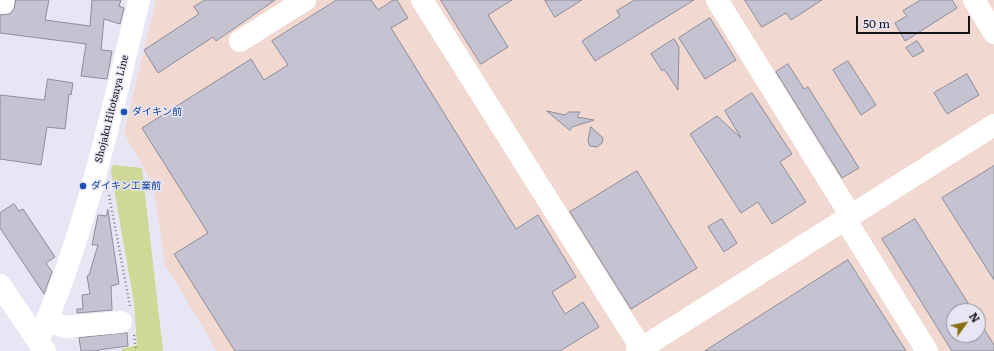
<!DOCTYPE html>
<html>
<head>
<meta charset="utf-8">
<style>
	body { margin:0 }
	#map { position:relative; width:994px; height:351px; overflow:hidden; background:#e8e6f4; font-family:Literata,serif }
	canvas { display:block }
	.north { position:absolute; left:946px; top:303px; width:40px; height:40px; box-sizing:border-box; background:#e8e6f4; border:1px solid #94929c; border-radius:50%; rotate:57deg; font-size:11px; font-weight:700; line-height:16px; text-align:center; color:#151419 }
	.north::after { content:''; display:block; margin:auto; width:14px; height:18px; background:#887011; clip-path:polygon(50% 0,100% 100%,50% 72%,0 100%) }
	.scale { position:absolute; left:856px; top:16px; width:114px; height:18px; box-sizing:border-box; border:2px solid #151419; border-top:0; padding-left:5px; font-size:12px; line-height:14px; white-space:nowrap; color:#151419; -webkit-text-stroke:3px #e8e6f4; paint-order:stroke }
</style>
</head>
<body>
<div id="map">
<canvas width="994" height="351"></canvas>
<div class="north">N</div>
<div class="scale">50 m</div>
</div>
<script>
const context = document.querySelector('canvas').getContext('2d');
context.lineJoin = 'round';
function paint(path, color) {
  context.fillStyle = color;
  context.fill(path, 'evenodd');
}
function strokePath(path, color, width, dash) {
  context.strokeStyle = color;
  context.lineWidth = width;
  context.lineCap = dash ? 'butt' : 'round';
  context.setLineDash(dash || []);
  context.stroke(path);
}
function drawText(font, color, halo, rows, align = 'center') {
  context.font = font + ' Literata,"Noto Sans JP",serif';
  context.lineWidth = 3;
  context.setLineDash([]);
  context.textBaseline = 'middle';
  context.strokeStyle = halo;
  context.fillStyle = color;
  for (const [text, x, y, turn = 0] of rows) {
    context.save();
    context.translate(x, y);
    context.rotate((+turn || 0) * Math.PI / 180);
    context.textAlign = isNaN(turn) ? turn : align;
    if (halo) context.strokeText(text, 0, 0);
    context.fillText(text, 0, 0);
    context.restore();
  }
}
const industrial = new Path2D(`
	M156,0H994V351H217L165,264L153,184L124,133ZM954,311H978V335H954Z`);
const green = new Path2D(`
	M113,165L142,168L163,351H122V349L137,345L134,303L111,171Z`);
const building = new Path2D(`
	M16,0H49L45,20L90,26L92,0H121L119,6L124,8L120,24L104,19L101,50L112,51L107,79L81,76L86,44L0,33V15L10,14L14,9Z
	M205,0H275L216,41L213,37L158,73L144,50L199,14L194,7Z
	M337,0H371L378,10L393,0H397L408,18L391,28L516,229L538,215L576,277L552,292L565,314L583,302L599,327L560,351H235L174,254L208,233L142,128L251,59L264,80L288,65L272,41Z
	M441,0H512L488,15L508,47L481,64Z
	M545,0H582L555,17Z
	M635,0H694L595,61L582,41L620,16L617,11Z
	M745,0H822L791,20L786,13L762,27Z
	M921,0H952L957,8L905,41L895,23L907,16L903,11Z
	M710,18L736,60L705,79L679,38Z
	M674,39L679,47L678,90L664,69L662,71L651,54Z
	M917,41L924,51L913,57L906,48Z
	M848,61L876,105L861,115L833,70Z
	M788,64L804,89L808,87L859,168L842,178L776,72Z
	M967,74L979,95L947,114L934,93Z
	M48,79L73,83L71,95L69,94L65,129L47,127L41,165L0,159V95L44,100Z
	M752,93L792,154L780,162L806,202L772,224L758,202L741,213L690,134L717,116L741,138L725,111Z
	M547,111L565,115L569,112H580L577,117L594,120L572,127L570,130Z
	M591,127L603,138L602,143L597,147L590,146L588,142Z
	M994,166V280L942,198Z
	M637,171L697,268L631,309L570,212Z
	M14,204L19,211L23,209L55,257L46,263L52,272L44,294L0,228V213Z
	M108,210L119,284L111,286L112,310L77,313V309H83L82,295L90,294L87,276L89,275L98,245H92L98,215L106,216Z
	M722,219L737,243L724,252L708,227Z
	M915,219L973,311H954V335H978V319L994,345V351H952L882,239Z
	M848,260L906,351H705Z
	M127,333L128,346L98,350L99,351H81L79,338Z`);
const path = new Path2D(`
	M109,195L130,306
	M134,335L136,351`);
const minor = new Path2D(`
	M422,0L643,351
	M717,0L851,216
	M974,0L994,33
	M3,3V0
	M240,41L305,0
	M845,219L927,351
	M0,285L38,341
	M47,321L65,327L121,322
	M637,351L994,125`);
const major = new Path2D(`
	M45,351L38,341C86,232 111,115 139,0`);
const markers = [
	[124,112,4,"#1a4fb4"],
	[83,186,4,"#1a4fb4"]
];
const streetNames = [
	["Shojaku Hitotsuya Line",112,109,-76]
];
const transitNames = [
	["ダイキン前",132,112],
	["ダイキン工業前",91,186]
];
paint(industrial, '#f1d8d0');
paint(green, '#cfd894');
paint(building, '#c5c3d1');
strokePath(building, '#8e8c99', 1);
strokePath(path, '#807f88', 2.5, [1, 3]);
strokePath(minor, '#fff', 22);
strokePath(major, '#fff', 22);
for (const [x, y, r, color] of markers) {
  const dot = new Path2D();
  dot.arc(x, y, r, 0, 2 * Math.PI);
  context.fillStyle = color;
  context.fill(dot);
  strokePath(dot, '#e8e6f4', 1.5);
}
drawText('10px', '#151419', '#e8e6f4', streetNames);
drawText('10px', '#164399', '#e8e6f4', transitNames, 'left');
</script>
</body>
</html>
